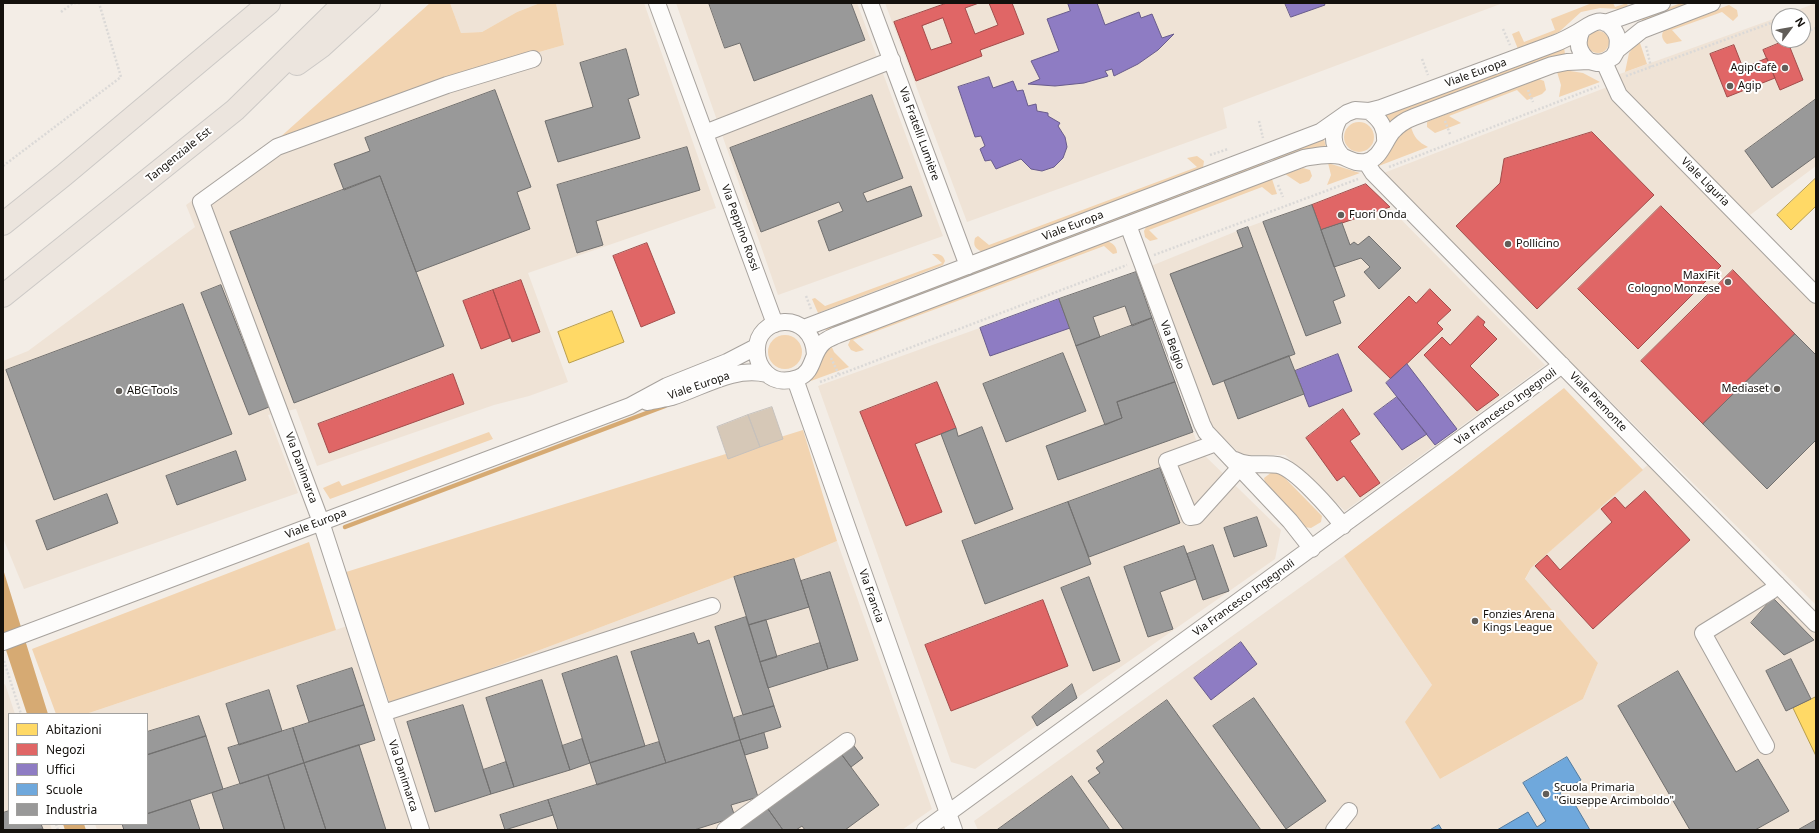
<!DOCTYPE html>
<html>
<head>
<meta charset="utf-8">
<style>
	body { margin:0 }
	#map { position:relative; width:1819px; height:833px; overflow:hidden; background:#f3ede6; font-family:"Noto Sans",sans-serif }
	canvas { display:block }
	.frame { position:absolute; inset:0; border:4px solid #14110d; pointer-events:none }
	.legend { position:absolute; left:8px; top:713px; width:140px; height:112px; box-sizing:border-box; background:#fff; border:1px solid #a1a09e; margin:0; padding:5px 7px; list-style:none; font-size:12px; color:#14110d }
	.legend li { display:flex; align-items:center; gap:8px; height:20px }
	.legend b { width:20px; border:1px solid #a1a09e }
	.north { position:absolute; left:1771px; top:8px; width:40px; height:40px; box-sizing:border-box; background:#fff; border:1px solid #a1a09e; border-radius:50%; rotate:58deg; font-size:11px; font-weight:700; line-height:16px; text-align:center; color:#14110d }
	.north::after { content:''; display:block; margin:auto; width:14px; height:18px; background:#625e59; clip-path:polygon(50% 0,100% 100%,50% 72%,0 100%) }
</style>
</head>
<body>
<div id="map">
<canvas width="1819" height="833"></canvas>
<div class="frame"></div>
<ul class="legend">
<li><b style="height:11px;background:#ffd966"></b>Abitazioni</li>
<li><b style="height:11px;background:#e06666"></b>Negozi</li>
<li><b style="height:11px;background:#8e7cc3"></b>Uffici</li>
<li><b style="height:11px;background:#6fa8dc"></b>Scuole</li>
<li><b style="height:11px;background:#999"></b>Industria</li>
</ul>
<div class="north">N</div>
</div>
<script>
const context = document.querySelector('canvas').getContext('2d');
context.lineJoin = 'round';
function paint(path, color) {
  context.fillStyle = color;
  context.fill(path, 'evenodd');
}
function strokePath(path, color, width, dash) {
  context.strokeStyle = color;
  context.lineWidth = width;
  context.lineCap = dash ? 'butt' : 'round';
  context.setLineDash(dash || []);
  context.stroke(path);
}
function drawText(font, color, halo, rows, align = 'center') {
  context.font = font + ' "Noto Sans",sans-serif';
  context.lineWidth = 4;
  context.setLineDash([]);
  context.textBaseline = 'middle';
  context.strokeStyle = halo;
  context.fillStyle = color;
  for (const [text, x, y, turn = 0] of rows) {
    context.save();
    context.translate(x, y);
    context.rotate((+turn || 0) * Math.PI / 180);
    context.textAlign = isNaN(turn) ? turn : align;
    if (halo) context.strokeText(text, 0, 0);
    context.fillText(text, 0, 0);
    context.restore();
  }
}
const built = new Path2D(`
	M450,3H540L517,12L482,32L461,33Z
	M556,3H644L716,208L528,273L568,382L529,396L494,405L317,466L296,409L268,415L298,493L24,589L3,538V361L28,351L195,227L186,205L277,140L445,79L564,45Z
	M676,3H857L943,236L778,295Z
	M885,3H1503L1223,108L1227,128L967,222Z
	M1816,3V166L1746,218L1622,93L1614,76L1779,17V40H1803V16H1782Z
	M1610,86L1816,301V605L1381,174Z
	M1366,184L1545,365L1345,511L1285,455H1241L1210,424L1151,266L1237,231Z
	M1136,272L1200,451L1281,530L1275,559L975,769L951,762L818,386Z
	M1651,462L1816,631V830H978L974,821L1344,556L1432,685L1440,779L1583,699L1598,663L1525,580L1531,568Z
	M837,541L932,809L902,830H97L95,824H147V714H86L359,622L391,706L734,577L794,559Z
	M5,684L15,714H9V824H50L52,830H3V685Z`);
const green = new Path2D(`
	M430,3H450L461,33L482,32L517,12L540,3H556L564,45L444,79L277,140Z
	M1592,3H1613L1615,7L1627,3L1628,7L1620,9L1600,8L1581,12L1559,32L1518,49L1512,34L1519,31L1524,42L1555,30L1551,19Z
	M1681,3H1693L1643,23L1641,18Z
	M1729,5L1737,10L1738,16L1733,21L1722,12L1672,30L1682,41L1667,44C1662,40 1660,34 1665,29Z
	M1587 42a11 11 0 1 1 22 0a11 11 0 1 1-22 0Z
	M1639,40L1647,64L1625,72L1629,53Z
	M1564,47L1565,54L1411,109L1402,114L1390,125L1383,115Z
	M1564,70L1583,73L1600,82L1559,97L1561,85L1557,72Z
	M1539,79L1544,81L1546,90L1542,94L1527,100L1517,90L1449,116L1461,123L1435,133L1427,127V122L1431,120Z
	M1344 137a15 15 0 1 1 30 0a15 15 0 1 1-30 0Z
	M1411,127C1414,137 1418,142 1428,147L1376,167L1385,159L1399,130Z
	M1324,139L1326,147L1274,162L1273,159Z
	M1197,156L1204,161L1203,168L982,252C975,248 973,246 975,238L978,236L989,245L1197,167L1187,158Z
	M1264,162L1265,165L827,335L825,327Z
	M1328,163L1360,173L1327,185L1331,175Z
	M1303,168L1310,170L1312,176L1309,181L1300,184L1285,174Z
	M1272,179L1277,194L1272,195L1262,187L1149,230L1158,239L1150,241L1145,237L1144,231L1147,225Z
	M1107,241C1113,243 1117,247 1117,253L1113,254L1104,246L853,340L864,350L856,352L851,350L848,345L851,338Z
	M932,254C939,254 943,254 945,261L943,265L818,313L812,299L815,298L825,306L942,263Z
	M768 352a17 17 0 1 1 34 0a17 17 0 1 1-34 0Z
	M831,345L834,352L849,367L808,382L820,354Z
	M1564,388L1643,470L1531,568L1525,579L1598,663L1583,699L1440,779L1405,722L1432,685L1344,556L1452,475Z
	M803,430L837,541L794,559L734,577L391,706L359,622L346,572Z
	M489,432L493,439L330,499L323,488L339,481L342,486Z
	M1272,472L1280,473L1322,516L1321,522L1311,528L1304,527L1266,487L1264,478Z
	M309,542L336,630L86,714H56L32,649Z`);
const water = new Path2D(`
	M3,569L48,714H27L3,641Z
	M63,824H84L86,830H65Z`);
const homes = new Path2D(`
	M1816,178V206L1791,230L1777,215Z
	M612,311L624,342L569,363L558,332Z
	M1816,697V756L1793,708Z`);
const shops = new Path2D(`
	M947,3H979L965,8L975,34L998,25L989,3H1012L1024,34L980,50L982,56L916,81L894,22ZM943,18L952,43L931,50L922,26Z
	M1787,40L1803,80L1780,90L1763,50Z
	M1734,45L1743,68L1767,58L1775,78L1727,97L1710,54Z
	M1592,132L1654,195L1537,309L1456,226L1500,183L1504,159Z
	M1366,184L1390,207L1321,230L1312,205Z
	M1661,206L1721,266L1638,349L1578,289Z
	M647,243L675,313L641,327L613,256Z
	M1733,270L1795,334L1703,424L1641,361Z
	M521,280L540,332L512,342L493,290Z
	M1430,289L1451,310L1437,323L1443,329L1391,379L1358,347L1409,296L1416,303Z
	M493,290L510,338L481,349L463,301Z
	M1478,316L1485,322L1483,325L1497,339L1470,366L1499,395L1477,411L1424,355L1442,337L1450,345Z
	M453,374L464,404L329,453L318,424Z
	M937,382L956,428L915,444L942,512L906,526L860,412Z
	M1343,409L1360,434L1350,441L1380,483L1360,497L1344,476L1337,481L1306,438Z
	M1645,491L1690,540L1593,629L1535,566L1547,555L1560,570L1612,522L1601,509L1615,497L1625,508Z
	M1043,600L1068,666L951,711L925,645Z`);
const offices = new Path2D(`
	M1068,3H1097L1105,25L1139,12L1141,18L1152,14L1162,38L1174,34L1158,50L1138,64L1114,76L1112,69L1105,71L1108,76L1084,83L1055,86L1028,84L1040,79L1031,61L1059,51L1047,19L1070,11Z
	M1285,3H1324L1325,5L1291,17Z
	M989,77L993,88L1013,81L1017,91L1023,90L1028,106L1036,104L1037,111L1048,113V116L1060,123L1058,126L1065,137L1067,147L1063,158L1054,167L1042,171L1031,169L1021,159L996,169L991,160L985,161L980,149L985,146L981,136L975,137L958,87Z
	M1059,299L1070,328L990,356L980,328Z
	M1338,354L1352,391L1309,407L1295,371Z
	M1407,364L1457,429L1435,445L1386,383Z
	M1397,397L1427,434L1402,450L1374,414Z
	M1241,642L1257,664L1211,700L1194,678Z`);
const schools = new Path2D(`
	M1567,757L1581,780L1560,793L1564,799L1570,796L1590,830H1497L1528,812L1537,827L1546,821L1523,783Z
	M1439,825L1442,830H1430Z`);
const industry = new Path2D(`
	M709,3H851L865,40L754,81L740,43L725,48Z
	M626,49L639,95L628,99L640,138L558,162L545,121L593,107L580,63Z
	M495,90L531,187L517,192L530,229L416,272L380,176L344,190L334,164L370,151L365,138Z
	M872,95L903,178L863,193L867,202L911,186L922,216L829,251L818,221L843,211L839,202L761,232L730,148Z
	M1816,99V156L1772,188L1745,151Z
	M687,147L700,190L596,221L603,245L577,253L557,185Z
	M380,176L444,346L294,403L230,232Z
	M1312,205L1345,296L1333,301L1341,323L1306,336L1263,222Z
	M1342,223L1350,245L1354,242L1358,245L1369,236L1401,268L1379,289L1364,272L1370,267L1361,258L1334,267L1321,230Z
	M1248,227L1295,354L1213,385L1170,274L1243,247L1237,231Z
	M1136,272L1152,318L1132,326L1125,306L1093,317L1100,337L1076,346L1059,299Z
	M221,285L269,407L249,415L201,293Z
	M183,304L232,434L54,500L6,370Z
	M1152,318L1175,382L1117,402L1122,418L1105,425L1076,346Z
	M1795,334L1816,355V440L1767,489L1703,424Z
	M1063,353L1086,411L1006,442L983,384Z
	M1289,356L1304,394L1238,419L1224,381Z
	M1175,382L1193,432L1058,480L1046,446L1122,418L1117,402Z
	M982,427L1013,509L975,524L941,434L956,428L958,436Z
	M236,451L246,480L177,505L166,476Z
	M1160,468L1180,523L1089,557L1068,502Z
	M107,494L118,523L47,550L36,521Z
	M1068,502L1091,564L985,604L962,541Z
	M1257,517L1267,546L1234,557L1224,528Z
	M1213,545L1229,591L1203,600L1187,554Z
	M1184,546L1196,579L1160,592L1173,629L1148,637L1124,567Z
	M794,559L809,607L749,625L734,577Z
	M830,572L858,660L828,669L801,581Z
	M1089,577L1120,661L1093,671L1061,588Z
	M1773,598L1814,640L1784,655L1751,623Z
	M746,617L774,706L743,715L715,627Z
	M766,620L777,657L760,662L749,625Z
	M694,633L698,644L709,640L740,740L666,763L631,652Z
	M820,643L828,669L768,688L760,662Z
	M617,656L645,746L590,763L562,674Z
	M1791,659L1811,699L1786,711L1766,671Z
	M352,668L364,705L309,722L297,686Z
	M1678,671L1736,772L1758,759L1789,811L1755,830H1690L1618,706Z
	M542,680L570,770L514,787L486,698Z
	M1072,684L1077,698L1037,726L1032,717Z
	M269,690L282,731L239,745L226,704Z
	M1254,698L1326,801L1286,829L1213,726Z
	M1167,700L1261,830H1124L1088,781L1100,773L1096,768L1104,762L1097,751Z
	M364,705L375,740L304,763L293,728Z
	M463,705L491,794L435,812L407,722Z
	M774,706L781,727L740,740L734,718Z
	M199,716L206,736L147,755V732Z
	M293,728L304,763L240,784L228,748Z
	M764,733L768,748L745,755L740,740Z
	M206,736L223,789L147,814V755Z
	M582,739L590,763L570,770L562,746Z
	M740,740L758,797L731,805L735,817L694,830H558L548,800Z
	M659,742L666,763L597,785L590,763Z
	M359,745L386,830H326L304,763Z
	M854,746L863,758L851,767L842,755Z
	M842,755L879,805L845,830H805L802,826L796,830H783L768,809Z
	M506,762L514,787L491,794L483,770Z
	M304,763L326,830H285L268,775Z
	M268,775L285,830H224L212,793Z
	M1072,776L1110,830H997Z
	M190,800L200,830H124L122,824H147V814Z
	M548,800L553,815L505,830L500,815Z
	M768,809L783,830H739Z
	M9,811V824H41L43,829L3,830V813Z
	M1816,820V830H1798Z`);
const stream = new Path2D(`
	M345,527L665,406`);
const building = new Path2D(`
	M772,407L783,439L760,447L748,415Z
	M748,415L760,447L728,459L717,427Z`);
const path = new Path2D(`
	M61,12L73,3H80
	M1790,16L1794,14L1795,16
	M1503,29L1510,45
	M1803,33L1816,28
	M1646,46L1651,67
	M1422,59L1428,75
	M1626,76L1779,20
	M1528,90L1533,102
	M1259,121L1263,138
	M1445,121L1450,134
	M1210,155L1228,149
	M3,166L121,77L99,3
	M1389,167L1599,86
	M1278,185L1283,197
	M1154,255L1358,179
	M806,296L811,309
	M831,358L839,375
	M820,382L1127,265
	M4,661L21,714
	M56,824L58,830`);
const minor = new Path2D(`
	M657,3L775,324
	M870,3L968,266
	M1605,23L1662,3
	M1582,30C1576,42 1578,52 1589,61
	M1604,62L1619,95L1816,295
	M1369,111C1381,120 1386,128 1385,143
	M1339,119C1332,132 1331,144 1342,156
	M705,133L892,60
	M1366,162L1373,173L1816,624
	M1128,225L1202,424L1206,432L1290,521L1312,549
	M804,328L1320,132L1347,113L1355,110L1369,111L1381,108L1556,43C1564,40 1571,36 1578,32C1590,25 1601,14 1613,29C1619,36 1618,42 1617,50
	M815,355C813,308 754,315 757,352C757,361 760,367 766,373C775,382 787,382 798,378C815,372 811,352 824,342C827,339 833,337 837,335L1304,158C1316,156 1329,153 1341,156C1350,159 1355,164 1365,162C1381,159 1384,141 1393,131C1399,124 1406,120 1414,117L1552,65L1567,62L1589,61L1597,63L1604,62L1613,57L1617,50L1642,30L1712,3
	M795,379L954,830
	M647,402C655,400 664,399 672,397C703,387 734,366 767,374
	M1216,443L1167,461L1190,517L1196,516L1243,464
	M1235,460C1250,468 1262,462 1278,465C1296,469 1332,511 1343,526
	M3,642L630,406L667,386L727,362L756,347
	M383,713L712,606
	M1766,746L1703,633L1771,591L1777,584
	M421,830L321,522L201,202L277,147L447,85L533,59
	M725,830L847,741
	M925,830L1562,365
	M1334,830L1349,811`);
const highway = new Path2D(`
	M297,64L322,46L369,3
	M3,224L64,175L269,3
	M3,296L235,110L344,3`);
const markers = [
	[1785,68,4,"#625e59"],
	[1730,86,4,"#625e59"],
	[1341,215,4,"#625e59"],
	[1508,244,4,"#625e59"],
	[1728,282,4,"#625e59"],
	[1777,389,4,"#625e59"],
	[119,391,4,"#625e59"],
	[1475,621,4,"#625e59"],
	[1546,794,4,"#625e59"]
];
const poiNames = [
	["AgipCafè",1777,68,"right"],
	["Agip",1738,86],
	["Fuori Onda",1349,215],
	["Pollicino",1516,244],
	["MaxiFit",1720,276,"right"],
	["Cologno Monzese",1720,289,"right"],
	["Mediaset",1769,389,"right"],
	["ABC Tools",127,391],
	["Fonzies Arena",1483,615],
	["Kings League",1483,628],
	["Scuola Primaria",1554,788],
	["\"Giuseppe Arcimboldo\"",1554,801]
];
const streetNames = [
	["Viale Europa",1476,73,-20],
	["Via Fratelli Lumière",919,134,70],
	["Tangenziale Est",179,155,-39],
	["Viale Liguria",1705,182,45],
	["Viale Europa",1073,226,-21],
	["Via Peppino Rossi",740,228,70],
	["Via Belgio",1172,345,70],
	["Viale Europa",699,386,-19],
	["Viale Piemonte",1598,402,46],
	["Via Francesco Ingegnoli",1506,407,-36],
	["Via Danimarca",301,468,70],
	["Viale Europa",316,524,-21],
	["Via Francia",871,596,71],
	["Via Francesco Ingegnoli",1244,598,-36],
	["Via Danimarca",403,776,72]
];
paint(built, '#efe3d6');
paint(green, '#f2d4b1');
paint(water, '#d6aa73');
paint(homes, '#ffd966');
strokePath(homes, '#b89d4b', 1);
paint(shops, '#e06666');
strokePath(shops, '#a34c4b', 1);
paint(offices, '#8e7cc3');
strokePath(offices, '#695c8c', 1);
paint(schools, '#6fa8dc');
strokePath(schools, '#547b9e', 1);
paint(industry, '#999');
strokePath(industry, '#71706f', 1);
strokePath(stream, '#d6aa73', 4.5);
paint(building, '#d6c8b7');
strokePath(building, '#c6c1bc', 1);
strokePath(minor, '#a7a29d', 18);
strokePath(highway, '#ccc9c6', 24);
strokePath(path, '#dbd9d7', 2.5, [2, 2]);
strokePath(minor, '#fdfcfb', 16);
strokePath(highway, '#ece5de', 22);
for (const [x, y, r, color] of markers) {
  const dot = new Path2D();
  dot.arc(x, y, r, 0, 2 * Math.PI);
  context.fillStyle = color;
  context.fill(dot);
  strokePath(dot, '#fff', 1.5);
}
drawText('11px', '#14110d', '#fff', poiNames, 'left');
drawText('11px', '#14110d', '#fff', streetNames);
</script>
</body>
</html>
